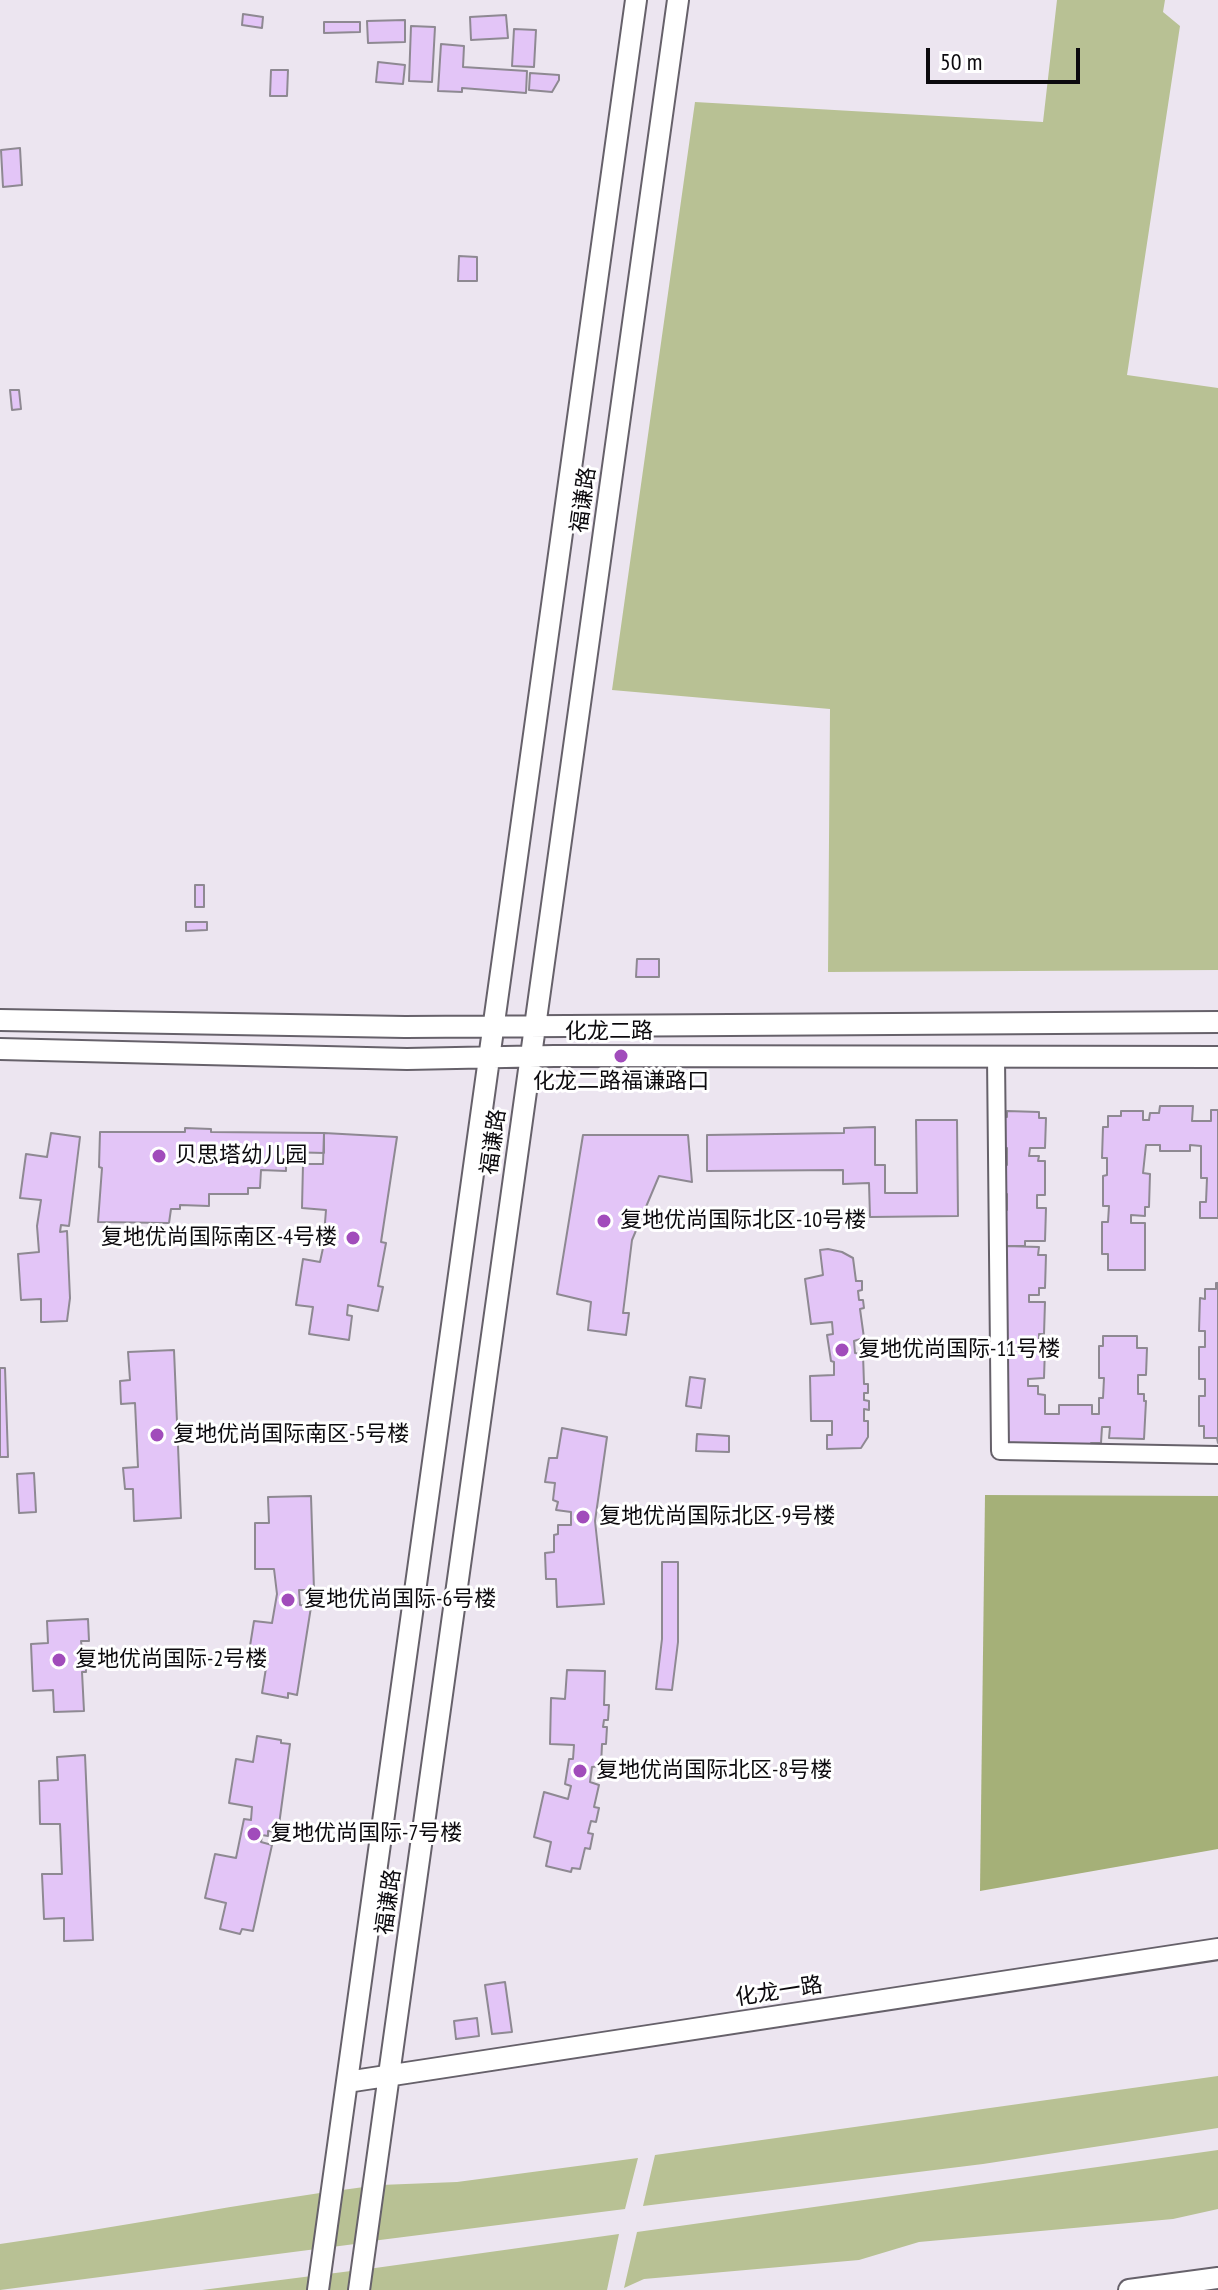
<!DOCTYPE html>
<html>
<head>
<meta charset="utf-8">
<style>
	body { margin:0 }
	#map { position:relative; width:1218px; height:2290px; overflow:hidden; background:#ece5f0; font-family:"PT Sans Narrow",sans-serif }
	canvas { display:block }
	.scale { position:absolute; left:926px; top:48px; width:154px; height:36px; box-sizing:border-box; border:4px solid #0c0a0e; border-top:0; padding-left:10px; font-size:24px; line-height:28px; white-space:nowrap; color:#0c0a0e; -webkit-text-stroke:6px #fff; paint-order:stroke }
</style>
</head>
<body>
<div id="map">
<canvas width="1218" height="2290"></canvas>
<div class="scale">50 m</div>
</div>
<script>
const context = document.querySelector('canvas').getContext('2d');
context.lineJoin = 'round';
function paint(path, color) {
  context.fillStyle = color;
  context.fill(path, 'evenodd');
}
function strokePath(path, color, width, dash) {
  context.strokeStyle = color;
  context.lineWidth = width;
  context.lineCap = dash ? 'butt' : 'round';
  context.setLineDash(dash || []);
  context.stroke(path);
}
function drawText(font, color, halo, rows, align = 'center') {
  context.font = font + ' "PT Sans Narrow","Noto Sans SC",sans-serif';
  context.lineWidth = 6;
  context.setLineDash([]);
  context.textBaseline = 'middle';
  context.strokeStyle = halo;
  context.fillStyle = color;
  for (const [text, x, y, turn = 0] of rows) {
    context.save();
    context.translate(x, y);
    context.rotate((+turn || 0) * Math.PI / 180);
    context.textAlign = isNaN(turn) ? turn : align;
    if (halo) context.strokeText(text, 0, 0);
    context.fillText(text, 0, 0);
    context.restore();
  }
}
const green = new Path2D(`
	M1057,0H1165L1163,12L1180,26L1127,375L1218,388V970L828,972L830,709L612,690L695,102L1043,122Z
	M1218,2076V2128L983,2164L643,2206L655,2155Z
	M1218,2150V2209L1173,2219L919,2242L859,2260L644,2279L624,2288L637,2232Z
	M638,2158L625,2209L372,2241L380,2185L457,2182Z
	M364,2187L355,2244L0,2290V2244C122,2227 242,2203 364,2187Z
	M619,2234L607,2290H365L368,2269Z
	M351,2271L349,2290H202Z`);
const forest = new Path2D(`
	M985,1495L1218,1496V1849L980,1891Z`);
const building = new Path2D(`
	M243,14L263,17L262,28L242,25Z
	M506,15L508,38L471,40L470,17Z
	M405,20V42L368,43L367,21Z
	M324,22H360V32L324,33Z
	M411,26L435,27L432,82L409,81Z
	M514,29L536,30L534,67L512,66Z
	M441,44L464,46L463,67L527,71L526,93L462,88V92L438,91Z
	M378,62L405,65L403,84L376,82Z
	M271,70H288L287,96H270Z
	M530,73L559,75V80L552,92L529,90Z
	M20,148L22,185L3,187L1,150Z
	M459,256L477,257V281H458Z
	M10,390H19L21,409L12,410Z
	M195,885H204V907H195Z
	M186,922H207V930L186,931Z
	M637,959H659V977H636Z
	M1160,1106H1193L1192,1121H1211V1110H1218V1218H1200V1202H1206L1207,1178H1201V1146L1190,1145V1151H1160V1145H1146L1143,1173L1150,1174L1149,1207H1145V1216L1131,1215V1223H1145V1270H1108V1254H1102V1222H1108L1109,1206H1103V1176L1107,1175V1158H1102L1103,1127H1108V1116H1121V1111H1143V1120H1149L1150,1113H1159Z
	M1007,1111L1039,1112V1118H1046L1045,1148H1030L1029,1156H1039L1038,1161H1045V1195H1037V1208H1046L1045,1241H1025V1246H1006V1241H1001V1210H1007V1194H1002L1003,1165H1007V1148H1001L1002,1117H1007Z
	M916,1120H957L958,1216L870,1217L869,1183L843,1184V1170L707,1171V1135L844,1133V1128L875,1127V1165H885V1193H917Z
	M185,1128L211,1129V1132L324,1133V1153L286,1152V1171L261,1170L260,1188H248V1194H209V1206L180,1205V1209H171L169,1223L98,1222L102,1168L99,1167L100,1132H185Z
	M51,1133L80,1137L69,1226L61,1225L60,1232L67,1231L70,1298L67,1321L44,1322H41V1299L21,1300L18,1254L39,1252L37,1226L41,1200L20,1198L26,1154L47,1157Z
	M324,1133L397,1137L381,1242L386,1243L378,1286L383,1287L378,1311L348,1305L347,1315L352,1316L349,1340L309,1334L313,1307L296,1305L303,1259L320,1262L323,1248L326,1210L302,1208L303,1164H323Z
	M583,1135H688L692,1182L659,1176L632,1240L623,1313H629L626,1335L588,1330L591,1302L557,1294Z
	M1006,1246L1039,1247L1038,1255H1046L1045,1288H1039V1295H1029V1302H1045L1044,1334H1039V1347L1045,1348L1044,1378L1028,1379V1386H1038V1394L1045,1395V1414H1059V1405H1092V1414H1099V1398H1103L1104,1378H1099V1346H1103V1336H1137V1348H1147L1146,1375H1138V1394H1144V1401H1146L1144,1439L1109,1438L1110,1427H1102L1101,1443H1091V1448H1060V1444L1008,1443V1424H1002L1007,1332H1001L1007,1287H1000Z
	M828,1249L842,1252L853,1258L856,1281H862V1290L858,1291L859,1300H863L864,1308L860,1309L864,1338L854,1341L855,1353L863,1354L864,1384H868V1393H864V1400L869,1401V1410L864,1409V1421H868V1437L861,1448L827,1449V1435H832V1421H811L810,1376L834,1375V1362L831,1361L827,1335L833,1334L832,1322L811,1324L805,1279L823,1275L820,1250Z
	M1216,1283H1218V1443L1217,1438H1204V1426H1199V1396H1205V1379H1199V1347H1205V1331H1199L1200,1298L1205,1299V1289H1216Z
	M174,1350L181,1518L134,1521L133,1489H125L123,1468L138,1467L135,1403L121,1404L120,1381L130,1380L128,1352Z
	M0,1368H5L8,1457H0Z
	M690,1377L705,1379L701,1408L686,1406Z
	M562,1428L607,1437L595,1521L604,1604L557,1607L556,1579H546L545,1553L554,1552V1535L558,1534V1525H571V1512L556,1510L558,1502L553,1500L555,1483L545,1482L549,1458H557Z
	M697,1434L729,1436V1452L696,1451Z
	M34,1473L36,1512L19,1513L17,1474Z
	M311,1496L314,1590H299L300,1605L311,1607L297,1695L288,1693V1698L262,1693L266,1668L247,1665L254,1621L272,1623L277,1594L274,1569H255V1523H269L268,1497Z
	M662,1562H678V1642L672,1690L656,1689L662,1639Z
	M88,1619L89,1641H81L82,1649H85L86,1672H82L84,1711L54,1712L53,1690L33,1691L31,1644L48,1643L47,1621Z
	M567,1670L605,1671L604,1705H609L608,1720H604L603,1727H607L606,1744H602L601,1766L592,1767L590,1782L599,1785L594,1807L599,1808L596,1822L591,1821L588,1833L593,1834L590,1849L585,1848L580,1869L572,1868L571,1872L546,1866L551,1842L534,1837L544,1792L568,1799L571,1786L565,1784L569,1759H573L574,1745L550,1744L551,1698L565,1699Z
	M257,1736L281,1740V1743L290,1744L278,1832L268,1831V1836L262,1835L261,1842L272,1845L253,1931L242,1929L240,1934L220,1929L226,1903L205,1898L215,1854L236,1858L244,1819L251,1820L252,1807L229,1803L236,1759L253,1762Z
	M85,1755L93,1940L64,1941V1918L44,1919L42,1874H62L60,1824H40L39,1781L58,1780L57,1757Z
	M505,1982L512,2032L492,2034L485,1985Z
	M477,2018L479,2036L456,2039L454,2021Z`);
const minor = new Path2D(`
	M996,1057L1000,1451L1218,1455`);
const tertiary = new Path2D(`
	M0,1020L405,1027L1218,1022
	M0,1049L407,1059L554,1056L1218,1057
	M347,2082L1218,1949
	M318,2290L636,0
	M359,2290L678,0
	M1129,2290L1218,2278`);
const markers = [
	[621,1056,8,"#a14cbb"],
	[159,1156,8,"#a14cbb"],
	[604,1221,8,"#a14cbb"],
	[353,1238,8,"#a14cbb"],
	[842,1350,8,"#a14cbb"],
	[157,1435,8,"#a14cbb"],
	[583,1517,8,"#a14cbb"],
	[288,1600,8,"#a14cbb"],
	[59,1660,8,"#a14cbb"],
	[580,1771,8,"#a14cbb"],
	[254,1834,8,"#a14cbb"]
];
const streetNames = [
	["福谦路",584,500,-82],
	["化龙二路",609,1032],
	["福谦路",494,1142,-82],
	["福谦路",389,1902,-82],
	["化龙一路",779,1992,-9]
];
const poiNames = [
	["化龙二路福谦路口",621,1082,"center"],
	["贝思塔幼儿园",175,1156],
	["复地优尚国际北区-10号楼",620,1221],
	["复地优尚国际南区-4号楼",337,1238,"right"],
	["复地优尚国际-11号楼",858,1350],
	["复地优尚国际南区-5号楼",173,1435],
	["复地优尚国际北区-9号楼",599,1517],
	["复地优尚国际-6号楼",304,1600],
	["复地优尚国际-2号楼",75,1660],
	["复地优尚国际北区-8号楼",596,1771],
	["复地优尚国际-7号楼",270,1834]
];
paint(green, '#b8c194');
paint(forest, '#a5b078');
paint(building, '#e3c5f7');
strokePath(building, '#8e8992', 2);
strokePath(minor, '#66616a', 20);
strokePath(tertiary, '#66616a', 24);
strokePath(minor, '#fff', 16);
strokePath(tertiary, '#fff', 20);
for (const [x, y, r, color] of markers) {
  const dot = new Path2D();
  dot.arc(x, y, r, 0, 2 * Math.PI);
  context.fillStyle = color;
  context.fill(dot);
  strokePath(dot, '#fff', 3);
}
drawText('22px', '#0c0a0e', '#fff', streetNames);
drawText('22px', '#0c0a0e', '#fff', poiNames, 'left');
</script>
</body>
</html>
